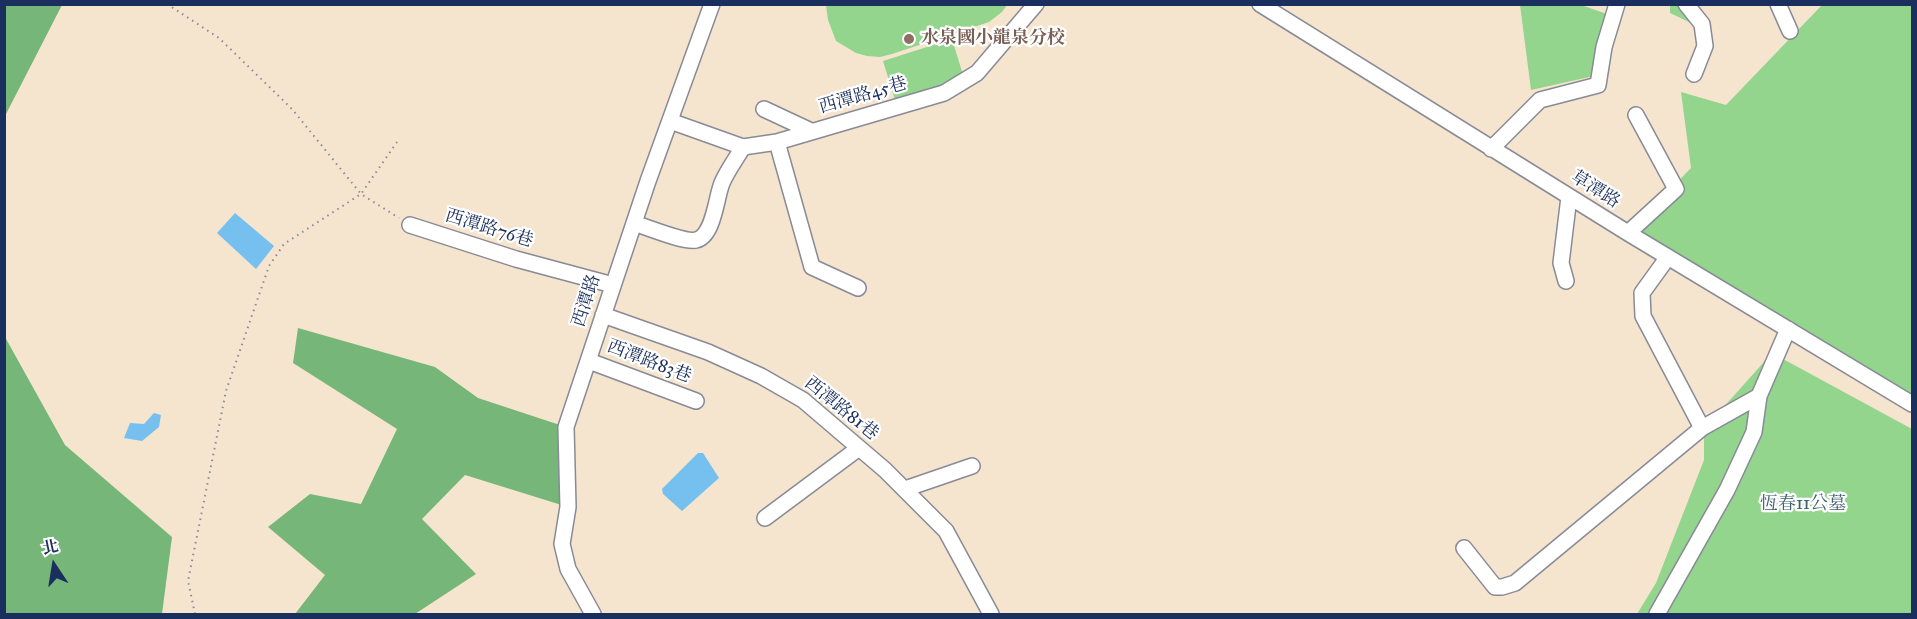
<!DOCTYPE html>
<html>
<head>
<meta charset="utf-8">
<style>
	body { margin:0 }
	#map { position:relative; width:1917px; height:619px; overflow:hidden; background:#f6e5ce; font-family:"IM FELL Great Primer","Noto Serif TC",serif }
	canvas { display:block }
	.frame { position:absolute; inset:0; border:6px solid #1b2f5e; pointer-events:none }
	.north { position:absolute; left:24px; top:535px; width:60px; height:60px; -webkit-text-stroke:4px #fff; paint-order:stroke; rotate:348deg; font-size:16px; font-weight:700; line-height:24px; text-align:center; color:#1b2f5e }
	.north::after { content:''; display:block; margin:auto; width:21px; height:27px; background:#1b2f5e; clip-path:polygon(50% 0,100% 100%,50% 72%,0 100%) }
</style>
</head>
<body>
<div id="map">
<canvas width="1917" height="619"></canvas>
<div class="frame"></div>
<div class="north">北</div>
</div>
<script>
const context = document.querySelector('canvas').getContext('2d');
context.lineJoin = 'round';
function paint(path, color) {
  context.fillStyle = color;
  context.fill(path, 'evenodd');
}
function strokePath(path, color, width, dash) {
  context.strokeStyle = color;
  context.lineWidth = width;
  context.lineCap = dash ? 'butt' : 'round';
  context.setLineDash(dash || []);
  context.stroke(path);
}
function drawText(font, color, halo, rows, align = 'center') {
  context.font = font + ' "IM FELL Great Primer","Noto Serif TC",serif';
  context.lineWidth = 4.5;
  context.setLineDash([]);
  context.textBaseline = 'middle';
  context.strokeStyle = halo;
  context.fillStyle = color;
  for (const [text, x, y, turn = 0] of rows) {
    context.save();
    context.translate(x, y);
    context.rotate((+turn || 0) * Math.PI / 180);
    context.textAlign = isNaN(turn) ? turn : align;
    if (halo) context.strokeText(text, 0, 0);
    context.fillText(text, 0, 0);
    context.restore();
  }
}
const green = new Path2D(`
	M826,5V4L1007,5L1002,12L989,22L892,54L880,57L867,56L856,53L836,41L828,20Z
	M1520,5H1581L1607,14L1594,76L1531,90Z
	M1670,5H1700L1691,23L1670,13Z
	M1822,5H1912V408L1628,233L1691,168L1681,92L1726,105Z
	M952,39L964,78L895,100L883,61Z
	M1772,353L1912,429V614H1637L1656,583L1704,460V429Z`);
const forest = new Path2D(`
	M5,4L62,5L5,116L4,5Z
	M298,328L435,367L478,398L566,427L568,507L465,475L422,519L476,574L415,614H295L325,575L268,527L310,494L361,504L397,429L293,363Z
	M5,337L65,445L172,537L162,614H5Z`);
const water = new Path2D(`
	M235,213L274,246L256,269L217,233Z
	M154,413L161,415L159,427L142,441L124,438L130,423L144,424Z
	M698,453H703L719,478L682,511L663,494L662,489Z`);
const path = new Path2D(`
	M167,4L219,38L292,109L361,194L399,218
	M195,614L188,581L226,391L269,266L284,244L361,194L397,142`);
const minor = new Path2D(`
	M1260,4L1628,233L1912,404
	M1686,4L1702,24L1705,46L1694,74
	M1778,4L1790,31
	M764,109L811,131
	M670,121L743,147L777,142L944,93L977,73L1036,4
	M777,142L812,267L858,288
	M1491,149L1540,100L1598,85L1604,47L1617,4
	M634,223C646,227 686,243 696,240C714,236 716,197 722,183C727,171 736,159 743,147
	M410,225L516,259L613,285
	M1628,233L1676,189L1636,115
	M1668,257L1642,293L1643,316L1702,428
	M1566,281L1561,263L1569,197
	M603,315L708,352L761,376L803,400L885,470L946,531L991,614
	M589,361L696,401
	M905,489L972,466
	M765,518L859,448
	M1464,548L1495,587H1502L1515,583L1702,428L1759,396
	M593,614L568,569L562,544L568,507L566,427L648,181L712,4
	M1657,614L1727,490L1754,432L1759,396L1788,329`);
const markers = [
	[909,39,6,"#8d6e63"]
];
const educationNames = [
	["水泉國小龍泉分校",921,39]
];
const streetNames = [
	["西潭路45巷",863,96,-16],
	["草潭路",1595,190,32],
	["西潭路76巷",489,229,17],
	["西潭路",587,301,-72],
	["西潭路83巷",649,362,21],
	["西潭路81巷",841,409,39]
];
const parkNames = [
	["恆春11公墓",1803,505]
];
paint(green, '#93d58d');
paint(forest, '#76b678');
paint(water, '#75c0ee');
strokePath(minor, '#888a96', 18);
strokePath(path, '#888a96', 2, [1.5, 4.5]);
strokePath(minor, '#fff', 15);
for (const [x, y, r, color] of markers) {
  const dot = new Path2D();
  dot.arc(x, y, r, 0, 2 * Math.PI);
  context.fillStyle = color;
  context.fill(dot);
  strokePath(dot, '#fff', 2);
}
drawText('bold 18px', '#785e54', '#fff', educationNames, 'left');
drawText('18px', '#1b2f5e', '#fff', streetNames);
drawText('18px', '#3f616c', '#fff', parkNames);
</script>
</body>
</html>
